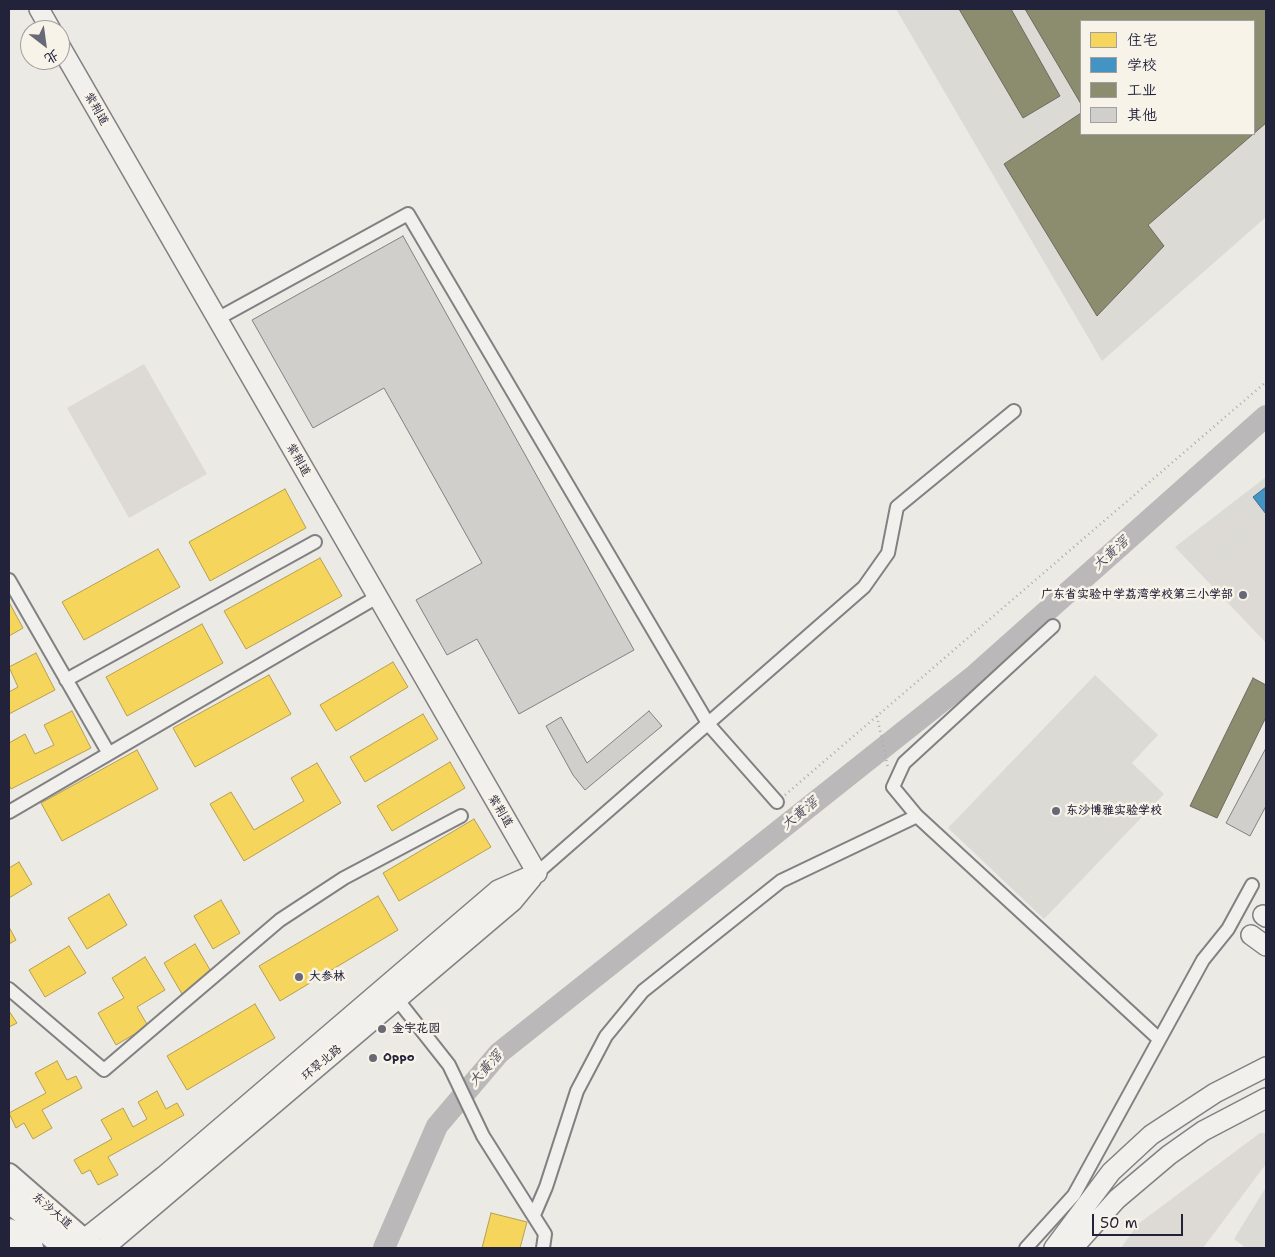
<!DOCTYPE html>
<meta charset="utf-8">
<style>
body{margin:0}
#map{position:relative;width:1275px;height:1257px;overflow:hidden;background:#ebeae4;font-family:"Shantell Sans","LXGW WenKai TC",sans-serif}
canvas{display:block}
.frame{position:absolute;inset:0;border:10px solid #22223b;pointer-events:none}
.legend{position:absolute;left:1080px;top:20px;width:175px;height:115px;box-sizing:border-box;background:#f7f3e8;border:1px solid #a29fa3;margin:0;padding:6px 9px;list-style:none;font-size:15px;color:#22223b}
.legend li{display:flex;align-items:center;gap:10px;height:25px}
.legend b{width:25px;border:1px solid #a29fa3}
.north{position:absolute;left:20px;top:20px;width:50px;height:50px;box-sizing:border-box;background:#f7f3e8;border:1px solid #a29fa3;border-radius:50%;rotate:150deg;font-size:14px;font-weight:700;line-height:20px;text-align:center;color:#22223b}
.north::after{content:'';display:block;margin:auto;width:18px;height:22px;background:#686876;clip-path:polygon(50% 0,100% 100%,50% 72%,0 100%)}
.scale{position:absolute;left:1092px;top:1214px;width:91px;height:22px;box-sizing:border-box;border:2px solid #22223b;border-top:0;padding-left:6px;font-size:15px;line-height:18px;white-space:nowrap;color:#22223b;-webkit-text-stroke:4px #f7f3e8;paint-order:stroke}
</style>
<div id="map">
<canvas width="1275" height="1257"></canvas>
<div class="frame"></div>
<ul class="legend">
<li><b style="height:14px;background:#f6d55c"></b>住宅</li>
<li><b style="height:14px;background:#4393c3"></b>学校</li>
<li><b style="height:14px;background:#8c8c6e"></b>工业</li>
<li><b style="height:14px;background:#d0cfcc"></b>其他</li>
</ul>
<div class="north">北</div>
<div class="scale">50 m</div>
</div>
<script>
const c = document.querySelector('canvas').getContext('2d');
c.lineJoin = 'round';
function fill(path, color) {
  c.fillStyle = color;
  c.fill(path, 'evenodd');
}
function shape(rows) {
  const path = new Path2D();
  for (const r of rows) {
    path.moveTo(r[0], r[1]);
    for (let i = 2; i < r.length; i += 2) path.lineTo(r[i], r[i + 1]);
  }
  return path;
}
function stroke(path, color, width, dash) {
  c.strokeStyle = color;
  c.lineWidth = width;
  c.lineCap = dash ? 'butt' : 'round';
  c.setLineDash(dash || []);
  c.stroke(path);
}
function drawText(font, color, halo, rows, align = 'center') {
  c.font = font + ' "Shantell Sans","LXGW WenKai TC",sans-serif';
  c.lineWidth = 5;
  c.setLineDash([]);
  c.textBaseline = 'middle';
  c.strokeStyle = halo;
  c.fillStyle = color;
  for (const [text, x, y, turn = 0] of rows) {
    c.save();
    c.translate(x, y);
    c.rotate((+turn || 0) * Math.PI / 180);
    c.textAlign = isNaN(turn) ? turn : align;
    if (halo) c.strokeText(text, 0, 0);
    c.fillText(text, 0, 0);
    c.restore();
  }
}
fill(shape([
 [896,9,1266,9,1266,217,1102,361],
 [1081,21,1254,21,1254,134,1081,134],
 [1266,477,1266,643,1175,547],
 [1095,675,1158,735,1132,763,1164,794,1044,919,948,828],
 [1266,1187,1266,1248,1246,1248,1234,1239]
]), '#dcdad5');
fill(shape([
 [144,364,207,474,129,518,67,408],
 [1239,514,1249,516,1266,527,1266,641,1207,578,1200,567,1201,539,1209,528,1219,521],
 [1228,527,1248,528,1259,533,1215,573,1210,561,1211,546,1214,539],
 [1260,1133,1266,1133,1266,1164,1203,1248,1121,1248,1138,1224]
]), '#dddad5');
const homes = shape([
 [285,489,306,528,210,581,189,542,285,489],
 [158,549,180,587,84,640,62,602,158,549],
 [320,558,342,596,246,649,224,611,320,558],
 [10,604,23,628,9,636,9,605,10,604],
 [202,624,223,663,127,716,106,677,202,624],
 [36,653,55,690,9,714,9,692,18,687,9,667,36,653],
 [393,662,408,687,336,731,320,705,393,662],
 [269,675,291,714,195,767,173,728,269,675],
 [72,711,91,748,11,789,9,785,9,743,25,734,35,754,54,745,44,725,72,711],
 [423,714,438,739,365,782,350,757,423,714],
 [137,750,158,789,62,841,41,803,137,750],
 [450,762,465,788,392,831,377,806,450,762],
 [317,763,341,803,244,861,210,804,231,792,254,830,304,801,291,778,317,763],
 [474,819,491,847,399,901,383,873,474,819],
 [19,862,32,884,9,898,9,868,19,862],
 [109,894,127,925,87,949,68,918,109,894],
 [378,896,398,930,280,1001,259,966,378,896],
 [221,900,240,933,213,949,194,916,221,900],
 [9,927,16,940,9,944,9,927],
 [195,944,213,975,182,994,164,963,195,944],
 [69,946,86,973,45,997,29,970,69,946],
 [145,957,165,990,137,1007,148,1026,116,1045,98,1013,124,998,112,978,145,957],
 [255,1004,275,1038,187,1090,167,1056,255,1004],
 [9,1011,17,1023,9,1027,9,1011],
 [57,1061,67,1080,76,1076,82,1088,42,1110,52,1128,33,1139,24,1123,16,1128,9,1113,46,1093,35,1073,57,1061],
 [157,1091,166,1109,177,1103,184,1115,108,1157,118,1175,98,1185,90,1170,82,1174,74,1160,112,1139,101,1120,123,1108,133,1127,147,1119,138,1102,157,1091],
 [491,1213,527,1222,520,1248,482,1248,491,1213]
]);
fill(homes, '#f6d55c');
stroke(homes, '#b69f52', 1);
const schools = shape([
 [1266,487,1266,514,1253,497,1266,487]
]);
fill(schools, '#4393c3');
stroke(schools, '#39719a', 1);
const industry = shape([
 [959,9,1011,9,1060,96,1023,118,959,9],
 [1025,9,1266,9,1266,123,1148,225,1164,246,1097,316,1004,164,1081,113,1081,134,1254,134,1254,21,1081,21,1081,104,1025,9],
 [1253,678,1266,685,1266,717,1217,818,1190,806,1253,678]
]);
fill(industry, '#8c8c6e');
stroke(industry, '#6c6c5f', 1);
stroke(shape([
 [384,1248,437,1126,499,1053,975,675,1266,416]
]), '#bbb8b9', 22);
const building = shape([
 [403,236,634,650,519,714,477,639,447,655,416,600,482,563,384,388,313,428,252,320,403,236],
 [649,711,662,726,585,790,573,775,546,726,561,717,587,763,649,711],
 [1266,748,1266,806,1250,836,1226,823,1266,748]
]);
fill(building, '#d0cfcc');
stroke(building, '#818083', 1);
const street = shape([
 [217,319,408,214,709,725,777,802],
 [9,580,108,752],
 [1053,626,904,763,893,787,917,816,1159,1039],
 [66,680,315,542],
 [9,812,377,597],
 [537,873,864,587,888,553,897,507,1014,411],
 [9,989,104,1070,280,920,344,878,461,816],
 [393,994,449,1065,483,1136,545,1234,543,1248],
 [534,1215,546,1187,577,1091,606,1036,643,991,781,881,917,816],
 [1026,1248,1074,1195,1203,960,1228,929,1252,885]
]);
const secondary = shape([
 [39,9,51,30],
 [60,46,537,873],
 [1263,915,1266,917],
 [1251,935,1266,946],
 [73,1248,164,1176,498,890,537,873],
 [104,1248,513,901,532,878],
 [1054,1248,1111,1172,1151,1135,1215,1093,1266,1067],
 [1073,1248,1117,1199,1169,1155,1203,1131,1266,1098]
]);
const primary = shape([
 [9,1174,94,1248]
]);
const highway = shape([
 [9,1200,67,1248],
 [9,1231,31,1248]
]);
stroke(street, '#818083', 16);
stroke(secondary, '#818083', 22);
stroke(primary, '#818083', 24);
stroke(highway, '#818083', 28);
stroke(shape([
 [877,716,888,768],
 [785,795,1266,382]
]), '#acabac', 2.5, [1, 4]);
stroke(street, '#f1f0ec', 12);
stroke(secondary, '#f1f0ec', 19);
stroke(primary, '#f1f0ec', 20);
stroke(highway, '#f1f0ec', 24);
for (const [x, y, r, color] of [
 [1243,595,5,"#686876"],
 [1056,811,5,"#686876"],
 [299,977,5,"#686876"],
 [382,1029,5,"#686876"],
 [373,1058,5,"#686876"]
]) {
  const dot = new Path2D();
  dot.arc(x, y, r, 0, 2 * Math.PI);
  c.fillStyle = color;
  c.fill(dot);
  stroke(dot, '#f7f3e8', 2);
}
drawText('12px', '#22223b', '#f7f3e8', [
 ["紫荆道",96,109,60],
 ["紫荆道",298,460,60],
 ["紫荆道",500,811,59],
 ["环翠北路",322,1063,-40],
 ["东沙大道",52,1211,41]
]);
drawText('bold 12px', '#22223b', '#f7f3e8', [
 ["广东省实验中学荔湾学校第三小学部",1233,595,"right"],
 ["东沙博雅实验学校",1066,811],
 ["大参林",309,977],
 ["金宇花园",392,1029],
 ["Oppo",383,1058]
], 'left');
drawText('italic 14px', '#504f60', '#f7f3e8', [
 ["大黄滘",1111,554,-42],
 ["大黄滘",800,814,-39],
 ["大黄滘",486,1069,-48]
]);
</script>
